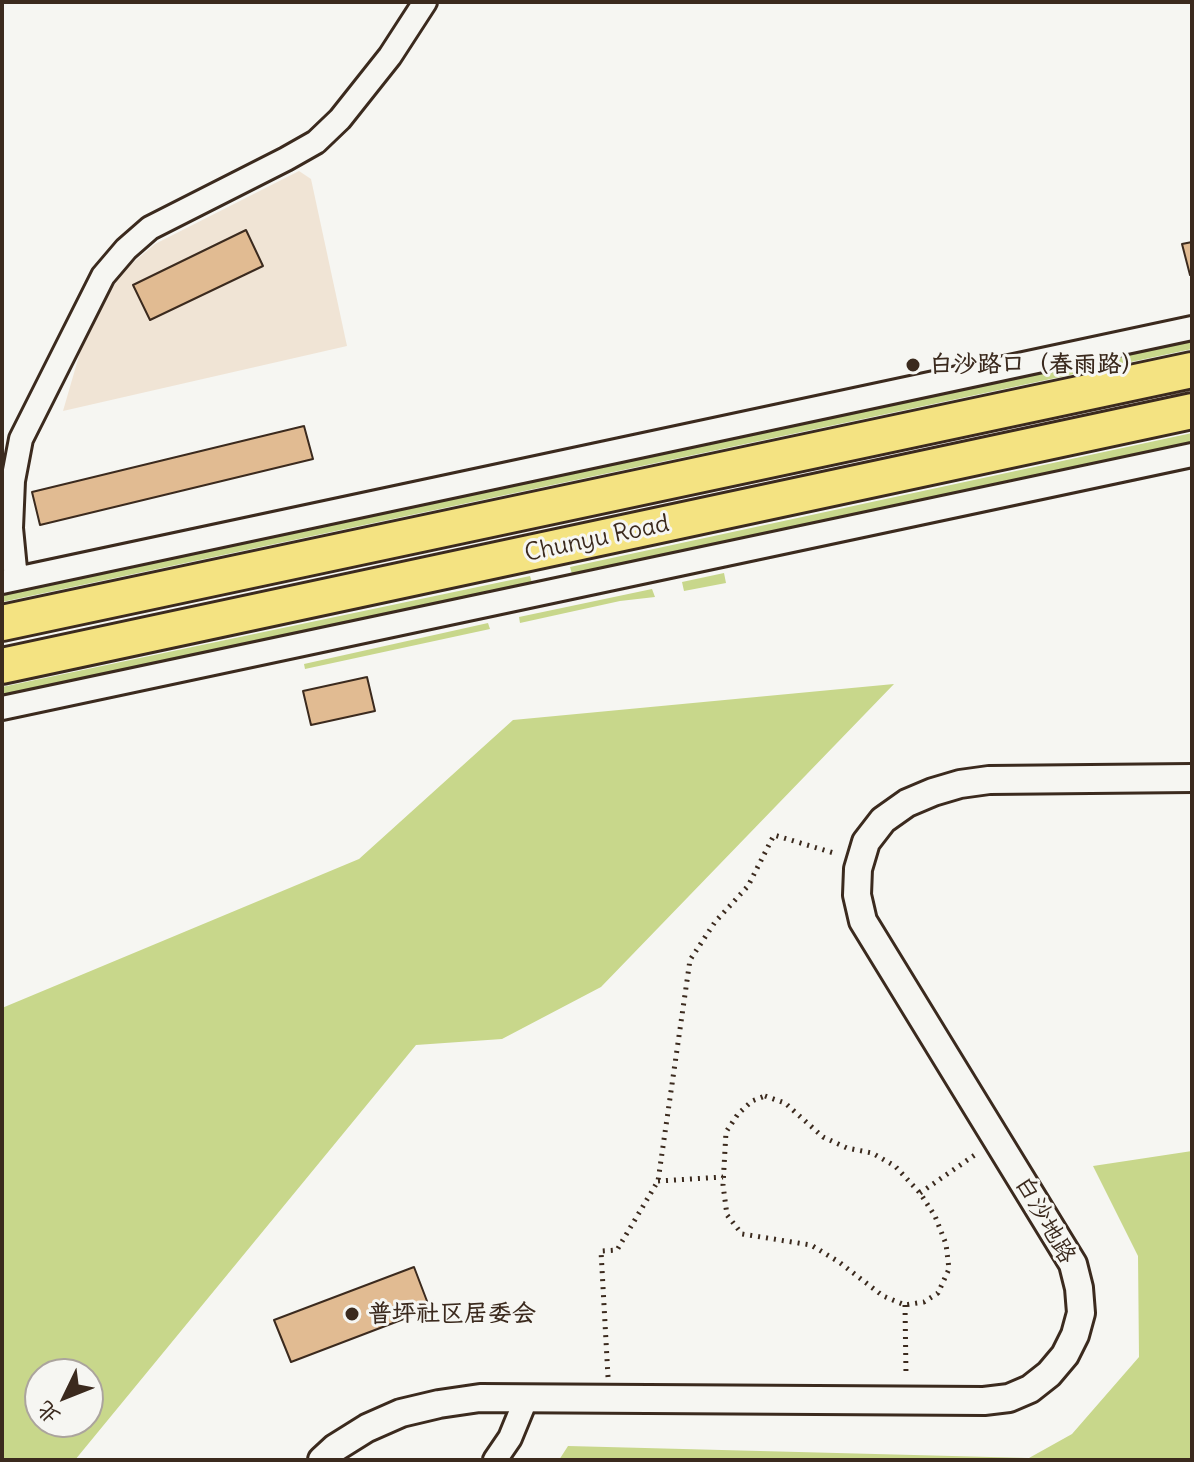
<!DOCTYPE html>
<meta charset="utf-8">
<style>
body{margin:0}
#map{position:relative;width:1194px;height:1462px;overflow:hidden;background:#f6f6f2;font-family:Delius,"LXGW WenKai TC",sans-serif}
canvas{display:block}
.frame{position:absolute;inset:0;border:4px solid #3b2a1e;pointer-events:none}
.north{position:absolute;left:24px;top:1358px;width:80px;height:80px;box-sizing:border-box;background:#f6f6f2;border:2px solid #aba49d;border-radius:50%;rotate:227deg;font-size:22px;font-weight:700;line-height:32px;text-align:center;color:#3b2a1e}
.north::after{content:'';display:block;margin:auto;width:28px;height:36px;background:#3b2a1e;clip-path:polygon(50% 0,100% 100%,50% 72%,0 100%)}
</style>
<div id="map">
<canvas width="1194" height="1462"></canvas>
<div class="frame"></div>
<div class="north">北</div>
</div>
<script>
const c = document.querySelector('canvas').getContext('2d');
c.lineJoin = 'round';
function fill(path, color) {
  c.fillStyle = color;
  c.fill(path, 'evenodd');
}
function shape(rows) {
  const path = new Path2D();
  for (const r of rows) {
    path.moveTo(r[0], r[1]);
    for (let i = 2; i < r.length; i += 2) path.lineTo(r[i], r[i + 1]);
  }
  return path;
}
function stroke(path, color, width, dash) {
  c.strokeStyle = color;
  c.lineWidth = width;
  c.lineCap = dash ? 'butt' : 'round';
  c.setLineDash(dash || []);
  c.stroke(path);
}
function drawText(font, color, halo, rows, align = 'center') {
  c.font = font + ' Delius,"LXGW WenKai TC",sans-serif';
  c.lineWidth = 6;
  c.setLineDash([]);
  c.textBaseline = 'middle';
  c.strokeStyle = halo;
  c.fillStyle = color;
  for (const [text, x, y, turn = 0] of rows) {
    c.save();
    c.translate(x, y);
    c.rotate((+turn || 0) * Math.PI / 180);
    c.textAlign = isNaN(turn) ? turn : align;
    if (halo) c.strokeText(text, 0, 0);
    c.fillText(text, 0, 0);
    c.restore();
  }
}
fill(shape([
 [299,171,311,179,347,346,63,411,85,335,122,272,155,244]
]), '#f0e4d5');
fill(shape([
 [1192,338,1192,349,2,602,2,590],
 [1192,433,1192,447,574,581,570,567],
 [724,573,726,583,684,591,682,582],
 [530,576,534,589,2,701,2,687],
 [652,589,655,597,620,601,520,623,519,617],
 [488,623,490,629,305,669,304,664],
 [894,684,601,987,502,1039,416,1045,75,1460,2,1460,2,1008,359,859,513,720],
 [88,1374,88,1422,40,1422,40,1374],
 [1192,1151,1192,1460,559,1460,568,1446,1029,1458,1072,1434,1139,1357,1138,1256,1093,1166]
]), '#c8d78b');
const building = shape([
 [246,230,263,266,150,320,133,285,246,230],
 [1192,242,1192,274,1190,275,1182,244,1192,242],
 [304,426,313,459,40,525,32,492,304,426],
 [367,677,375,711,311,725,303,691,367,677],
 [414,1267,430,1309,291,1362,274,1320,414,1267]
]);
fill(building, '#e1bb92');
stroke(building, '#3b2a1e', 2);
const minor = shape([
 [16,579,11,528,13,481,21,439,103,276,126,249,150,228,286,159,316,142,340,119,390,56,425,2],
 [2,582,1192,328],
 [2,708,1192,455],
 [495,1460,510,1438,526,1399]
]);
const tertiary = shape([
 [322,1460,335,1448,367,1428,401,1413,439,1404,480,1398,984,1401,1009,1398,1030,1389,1049,1374,1065,1355,1075,1335,1081,1313,1079,1288,1073,1264,863,921,857,895,858,869,866,842,883,820,907,803,933,792,960,784,989,780,1192,778]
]);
const primary = shape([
 [2,623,1192,370],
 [2,666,1192,411]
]);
stroke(minor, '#3b2a1e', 28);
stroke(tertiary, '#3b2a1e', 32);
stroke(primary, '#3b2a1e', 40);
stroke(shape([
 [765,1096,785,1103,823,1137,847,1148,872,1153,895,1166,920,1193,935,1216,946,1244,949,1269,938,1293,924,1302,905,1305,883,1296,839,1262,811,1245,742,1234,727,1215,723,1185,726,1132,738,1114,752,1101,765,1096],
 [658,1181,723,1177],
 [920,1193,979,1152],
 [905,1305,906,1375],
 [608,1377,601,1251,617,1250,658,1181,690,960,715,922,748,886,774,835,837,854]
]), '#3b2a1e', 5, [2, 6]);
stroke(minor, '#f6f6f2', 22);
stroke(tertiary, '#f6f6f2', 26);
stroke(primary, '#f4e382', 34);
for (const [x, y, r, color] of [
 [913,365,8,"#3b2a1e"],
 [352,1314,8,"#3b2a1e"]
]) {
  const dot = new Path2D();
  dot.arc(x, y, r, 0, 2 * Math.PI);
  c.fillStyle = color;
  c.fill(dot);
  stroke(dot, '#f6f6f2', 3);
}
drawText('bold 24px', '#3b2a1e', '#f6f6f2', [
 ["白沙路口（春雨路）",929,365],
 ["普坪社区居委会",368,1314]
], 'left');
drawText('24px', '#3b2a1e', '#f6f6f2', [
 ["Chunyu Road",597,539,-12],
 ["白沙地路",1045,1220,60]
]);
</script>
